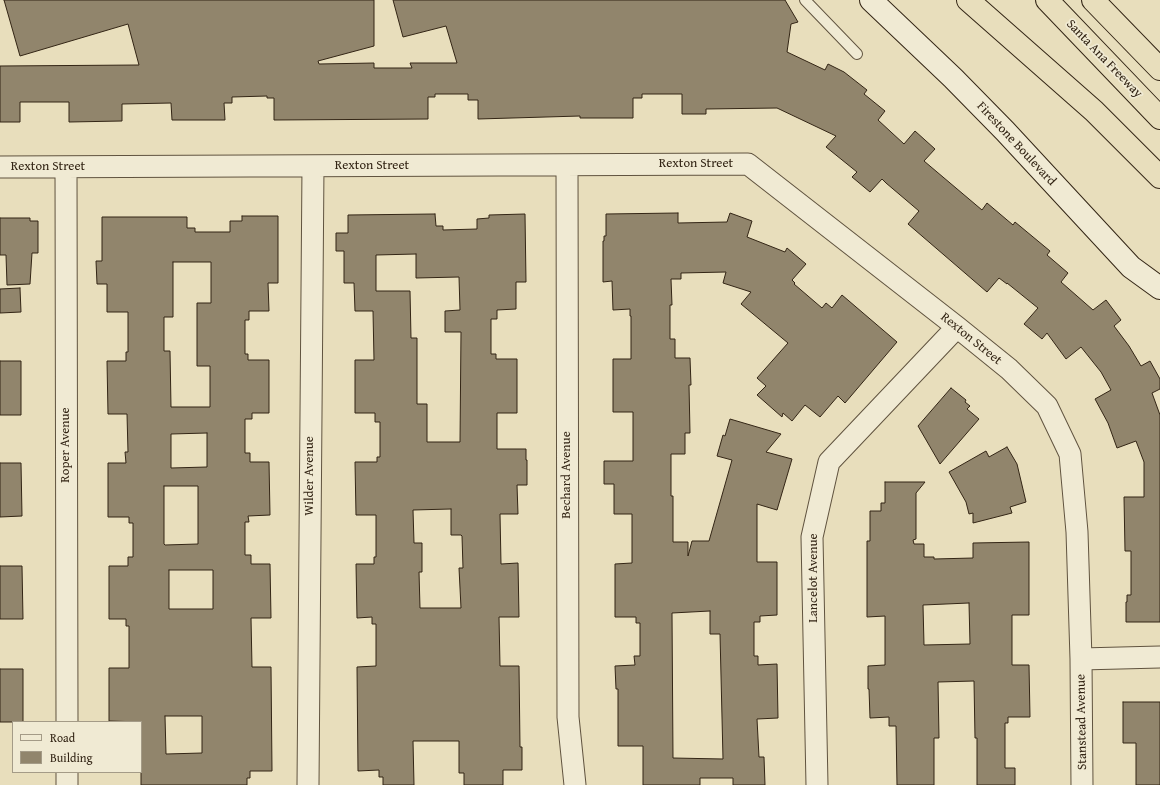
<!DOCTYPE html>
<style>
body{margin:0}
#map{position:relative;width:1160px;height:785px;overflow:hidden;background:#e8debc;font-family:"Gentium Book Plus",serif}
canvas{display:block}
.legend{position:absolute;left:12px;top:721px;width:130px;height:52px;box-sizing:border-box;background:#f0ead3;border:1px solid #a49b87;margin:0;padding:5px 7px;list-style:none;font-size:12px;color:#332515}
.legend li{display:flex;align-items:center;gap:8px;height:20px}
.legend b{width:20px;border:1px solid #a49b87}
</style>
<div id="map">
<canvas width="1160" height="785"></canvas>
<ul class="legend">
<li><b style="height:5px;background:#f0ead3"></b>Road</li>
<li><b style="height:11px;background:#91856c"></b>Building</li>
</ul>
</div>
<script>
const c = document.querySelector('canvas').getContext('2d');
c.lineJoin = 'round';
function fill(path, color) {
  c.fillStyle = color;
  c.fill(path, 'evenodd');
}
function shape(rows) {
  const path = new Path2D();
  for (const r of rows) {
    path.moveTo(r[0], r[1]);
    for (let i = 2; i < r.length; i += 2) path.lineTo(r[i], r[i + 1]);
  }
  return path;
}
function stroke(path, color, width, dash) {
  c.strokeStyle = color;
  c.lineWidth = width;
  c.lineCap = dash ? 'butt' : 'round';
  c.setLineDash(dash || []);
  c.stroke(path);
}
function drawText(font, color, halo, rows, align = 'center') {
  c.font = font + ' "Gentium Book Plus",serif';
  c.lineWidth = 3.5;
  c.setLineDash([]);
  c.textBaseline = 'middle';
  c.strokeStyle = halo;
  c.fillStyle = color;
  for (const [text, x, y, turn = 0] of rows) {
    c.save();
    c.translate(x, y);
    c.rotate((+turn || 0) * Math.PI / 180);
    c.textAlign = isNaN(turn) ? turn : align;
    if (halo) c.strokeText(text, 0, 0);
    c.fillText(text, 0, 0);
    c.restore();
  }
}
const building = shape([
 [4,0,374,0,374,46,318,61,319,64,374,63,374,68,412,68,410,63,457,63,446,26,403,37,393,0,785,0,798,22,791,24,787,52,825,70,828,64,844,72,867,90,864,94,885,111,878,120,904,144,915,131,935,149,924,161,982,210,987,203,1013,225,1015,222,1050,251,1047,255,1068,273,1061,282,1093,310,1106,300,1121,320,1114,326,1129,346,1141,366,1150,361,1160,379,1160,389,1152,393,1160,415,1160,622,1126,622,1126,602,1127,602,1127,595,1131,595,1131,551,1125,551,1124,497,1144,497,1144,462,1136,441,1117,448,1108,423,1095,399,1111,390,1101,372,1081,347,1066,359,1047,333,1042,339,1024,324,1038,308,1007,283,1007,284,999,278,987,292,908,224,919,211,886,183,882,179,870,192,852,177,857,172,826,147,836,136,777,108,706,109,706,114,682,114,682,94,642,94,642,98,633,98,633,118,580,118,580,116,478,119,478,100,468,100,468,94,435,94,435,97,428,97,428,119,274,120,274,98,267,98,267,96,232,97,232,103,224,103,225,120,172,120,171,103,122,104,122,121,69,122,69,102,20,102,20,122,0,122,0,66,139,65,128,24,20,56,4,0],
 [678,213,678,223,727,222,730,213,752,221,747,237,785,252,787,248,806,264,792,280,795,283,794,284,822,308,826,303,832,308,842,295,897,342,845,403,838,396,820,417,805,405,792,421,783,413,782,417,757,395,766,386,757,378,788,343,741,304,751,292,723,283,726,272,681,273,681,279,671,279,672,305,670,305,670,339,675,339,675,358,690,358,691,385,689,385,690,433,685,433,685,454,671,454,671,496,673,496,673,542,688,542,688,556,692,541,709,541,732,460,717,456,723,435,725,436,730,419,781,434,766,452,792,459,777,510,757,504,757,562,777,562,777,615,760,616,760,622,754,622,754,656,758,656,758,665,777,664,778,718,757,719,759,757,764,757,765,785,733,785,733,778,700,778,700,785,643,785,643,746,618,746,618,689,616,689,615,666,635,665,634,656,640,656,640,623,636,623,636,617,615,617,615,564,632,563,632,514,614,514,614,484,604,484,604,461,633,461,633,412,613,412,613,359,631,359,631,316,630,316,630,309,613,310,612,281,603,282,603,241,604,241,604,236,606,236,606,214,678,213],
 [710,611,710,634,720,634,723,759,673,758,672,613,710,611],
 [435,214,436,226,443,226,443,230,477,229,477,219,489,218,489,215,525,214,526,282,516,282,516,309,497,310,497,319,491,319,491,354,496,354,496,359,517,359,517,413,497,413,497,449,526,449,526,460,527,460,527,485,517,485,518,514,500,514,501,564,518,563,519,617,499,617,500,666,519,666,520,747,522,747,522,770,503,770,503,785,464,785,464,773,459,773,459,741,413,741,414,785,383,785,383,777,379,777,379,770,358,771,357,667,376,666,376,624,372,624,372,617,357,618,356,564,374,564,374,557,376,557,376,515,356,515,355,462,377,462,377,457,380,457,380,422,375,422,375,413,355,413,355,360,374,360,373,311,355,311,354,283,344,283,344,251,336,251,336,233,348,233,348,215,435,214],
 [416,254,416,278,459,277,460,310,445,311,445,332,461,332,460,442,427,442,427,404,417,404,417,338,411,338,410,291,376,291,376,255,416,254],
 [451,509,451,535,461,535,462,536,463,568,459,568,461,608,420,608,419,572,422,572,422,543,414,543,413,510,451,509],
 [242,216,278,216,278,283,268,283,269,311,249,311,249,320,245,320,245,354,248,354,248,360,269,360,269,413,252,413,252,419,245,419,245,453,250,453,250,462,269,462,270,515,248,516,249,522,245,522,245,555,251,555,251,564,270,564,271,618,251,618,252,667,271,667,272,771,250,771,250,778,247,778,247,785,141,785,141,722,109,721,109,668,129,668,129,626,126,626,126,619,109,619,109,566,128,566,128,557,133,557,133,523,129,523,129,517,108,517,108,463,126,463,125,452,128,452,127,414,108,414,107,361,126,361,126,352,128,352,128,312,107,312,107,284,97,284,96,261,102,261,102,217,187,217,187,228,195,228,195,232,230,232,230,221,242,221,242,216],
 [173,262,211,262,211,303,197,303,197,366,210,366,210,407,171,407,170,351,164,351,164,317,173,317,173,262],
 [207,433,207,467,171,468,171,434,207,433],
 [164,486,198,486,198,544,165,545,164,544,164,486],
 [169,570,213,570,213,609,169,609,169,570],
 [165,716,202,716,202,753,166,754,165,716],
 [0,218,30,218,30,221,38,221,38,253,32,253,30,284,7,285,6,255,0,255,0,218],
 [20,288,21,312,0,313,0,289,20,288],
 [0,361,21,361,21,415,0,415,0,361],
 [951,388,966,400,965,402,970,406,967,409,979,419,940,464,918,426,951,388],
 [1007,447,1017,464,1026,502,1010,507,1012,513,973,523,973,513,969,514,966,502,949,472,986,451,989,457,1007,447],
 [0,463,21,463,22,516,0,517,0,463],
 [885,482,925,482,916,493,916,539,913,540,914,544,924,544,924,557,934,557,934,559,973,558,973,543,1029,542,1029,615,1012,615,1012,665,1029,665,1030,717,1008,717,1008,723,1005,723,1005,768,1015,768,1015,785,977,785,977,738,975,738,974,681,938,682,939,738,934,738,934,785,897,785,896,726,889,726,889,717,870,718,869,689,868,689,868,666,885,665,885,616,867,617,867,541,870,541,870,511,881,511,881,503,885,503,885,482],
 [969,603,970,644,924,645,923,605,969,603],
 [0,566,22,566,23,619,0,619,0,566],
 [0,669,23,669,23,722,0,722,0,669],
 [1123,702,1160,702,1160,785,1136,785,1136,743,1123,743,1123,702]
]);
fill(building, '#91856c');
stroke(building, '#332515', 1);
const lane = shape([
 [805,0,857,54]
]);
const street = shape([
 [567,165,568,717,575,785],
 [0,167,748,164,957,327,1009,369,1047,406,1070,454,1077,532,1081,659,1082,785],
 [66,167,67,722],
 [1081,659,1160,657],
 [67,772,67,785],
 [308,785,313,166],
 [817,785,812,537,829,462,957,327]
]);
const secondary = shape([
 [871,0,953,78,1005,131,1131,267,1160,288]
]);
const highway = shape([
 [968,0,1094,111,1160,177],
 [1047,0,1160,118],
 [1093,0,1160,69]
]);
stroke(lane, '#60533f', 12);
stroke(street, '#60533f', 23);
stroke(secondary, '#332515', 24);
stroke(highway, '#332515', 24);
stroke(lane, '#f0ead3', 10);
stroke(street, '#f0ead3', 21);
stroke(secondary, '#f0ead3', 22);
stroke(highway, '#e8debc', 22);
drawText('13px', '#332515', '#f0ead3', [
 ["Santa Ana Freeway",1104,59,46],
 ["Firestone Boulevard",1016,144,47],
 ["Rexton Street",696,164],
 ["Rexton Street",372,166],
 ["Rexton Street",48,167],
 ["Rexton Street",971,339,39],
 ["Roper Avenue",66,445,-90],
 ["Bechard Avenue",567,475,-90],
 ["Wilder Avenue",310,476,-90],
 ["Lancelot Avenue",814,578,-90],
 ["Stanstead Avenue",1082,722,-91]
]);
</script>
